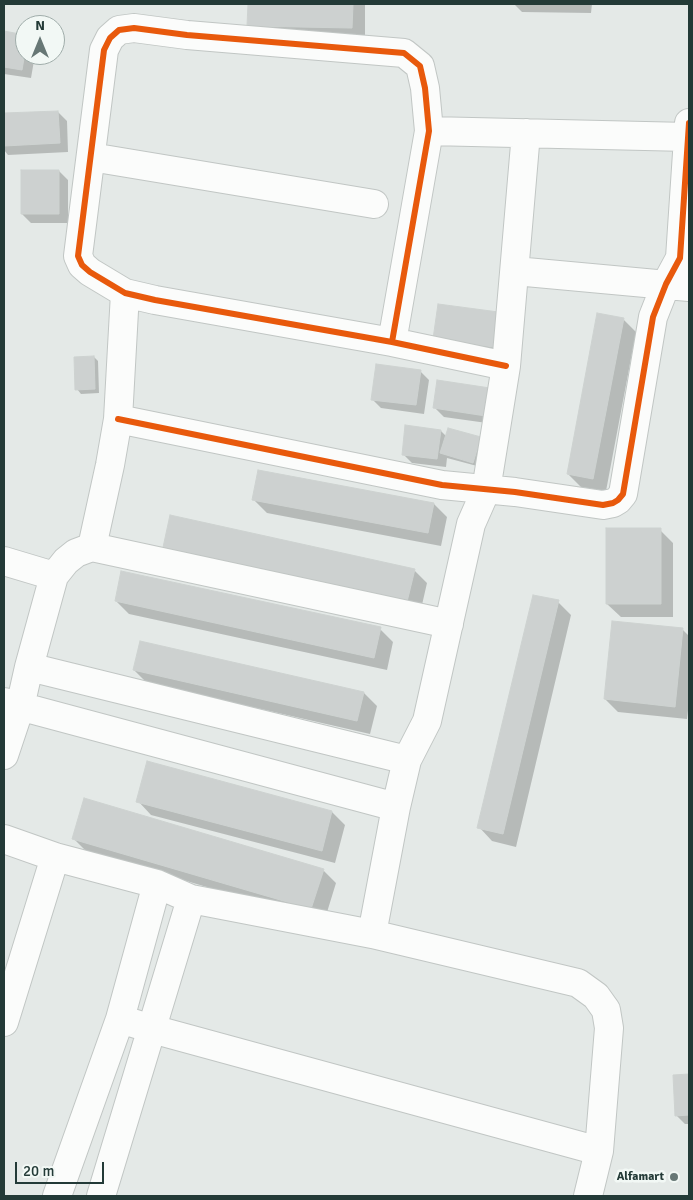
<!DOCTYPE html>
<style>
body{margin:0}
#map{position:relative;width:693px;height:1200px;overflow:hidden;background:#e4e9e7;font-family:Signika,sans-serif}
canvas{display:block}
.frame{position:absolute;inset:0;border:5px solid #233a37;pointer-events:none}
.north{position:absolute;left:15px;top:15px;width:50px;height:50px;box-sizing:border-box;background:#f2f8f5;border:1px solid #9faca9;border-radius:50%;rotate:0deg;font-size:14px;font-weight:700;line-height:20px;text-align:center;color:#233a37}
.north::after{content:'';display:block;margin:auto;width:18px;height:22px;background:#677775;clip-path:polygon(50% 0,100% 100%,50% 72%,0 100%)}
.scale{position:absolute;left:15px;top:1162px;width:89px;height:22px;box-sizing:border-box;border:2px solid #233a37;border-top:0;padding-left:6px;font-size:15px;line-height:18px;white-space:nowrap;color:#233a37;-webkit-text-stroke:4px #f2f8f5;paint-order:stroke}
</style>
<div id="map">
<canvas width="693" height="1200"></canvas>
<div class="frame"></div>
<div class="north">N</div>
<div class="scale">20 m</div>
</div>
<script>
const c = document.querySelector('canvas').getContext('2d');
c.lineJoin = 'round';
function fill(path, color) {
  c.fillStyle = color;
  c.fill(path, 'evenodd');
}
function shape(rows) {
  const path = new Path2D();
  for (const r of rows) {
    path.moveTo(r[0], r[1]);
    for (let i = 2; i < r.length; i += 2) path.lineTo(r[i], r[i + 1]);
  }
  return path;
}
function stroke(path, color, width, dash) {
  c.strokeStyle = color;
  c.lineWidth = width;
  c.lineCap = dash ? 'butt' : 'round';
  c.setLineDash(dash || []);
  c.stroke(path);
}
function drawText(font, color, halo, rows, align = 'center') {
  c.font = font + ' Signika,sans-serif';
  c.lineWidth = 5;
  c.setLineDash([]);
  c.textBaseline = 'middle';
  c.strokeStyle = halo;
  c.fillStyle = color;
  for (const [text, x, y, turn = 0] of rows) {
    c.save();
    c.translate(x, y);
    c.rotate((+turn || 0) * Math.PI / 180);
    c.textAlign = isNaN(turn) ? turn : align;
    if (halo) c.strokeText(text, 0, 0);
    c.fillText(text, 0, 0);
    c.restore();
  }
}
fill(shape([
 [249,4,365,4,365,40,262,38,249,25],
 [514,4,592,4,591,13,522,12],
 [4,32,25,36,25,55,35,55,31,78,4,74],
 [58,112,67,121,68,152,8,155,4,150,4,115],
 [59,171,68,180,68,223,31,223,22,214],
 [505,314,510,356,443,347],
 [623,319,636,332,606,491,581,487,568,474],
 [94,357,98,361,99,393,81,394,77,389],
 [420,371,429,380,424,414,381,408,372,399],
 [490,389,494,424,444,417,435,408],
 [441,431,446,436,480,439,485,443,477,466,447,458,446,467,412,463,403,454],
 [254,500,434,504,447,517,441,546,267,513],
 [660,530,673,543,673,617,621,617,607,604],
 [176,564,414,570,427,583,419,618],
 [116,601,380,629,393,642,387,670,129,614],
 [558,602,571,615,516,847,492,841,479,827],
 [683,630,689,636,689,702,687,719,618,712,605,699],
 [140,643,364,693,377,706,370,734,147,683,134,670],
 [148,763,332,812,345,825,335,863,151,815,138,801],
 [73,838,323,870,336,883,324,922,86,851],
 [689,1075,689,1124,685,1124,676,1115,674,1076]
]), '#0003');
const building = shape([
 [248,4,353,4,352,28,247,26,248,4],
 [4,31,25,35,25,52,22,70,4,67,4,31],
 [58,111,60,143,4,146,4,113,58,111],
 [21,170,59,170,59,214,21,214,21,170],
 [438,304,506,313,501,348,433,339,438,304],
 [597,313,624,318,593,479,567,474,597,313],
 [94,356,95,389,75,390,74,357,94,356],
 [376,364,421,370,416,405,371,400,376,364],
 [437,380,490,388,486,416,433,408,437,380],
 [405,425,441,430,437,459,402,455,405,425],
 [448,428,481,437,473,463,440,453,448,428],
 [258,470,434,503,428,533,252,500,258,470],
 [170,515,415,569,406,606,162,552,170,515],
 [606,528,661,528,661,604,606,604,606,528],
 [121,571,381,627,374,658,115,601,121,571],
 [533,595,559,600,503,834,477,828,533,595],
 [612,621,683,628,675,707,604,699,612,621],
 [140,641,364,692,357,721,133,670,140,641],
 [147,761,332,811,322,851,136,802,147,761],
 [84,798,324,869,311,909,72,839,84,798],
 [689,1074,689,1115,675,1116,673,1075,689,1074]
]);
fill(building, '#cdd1d0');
stroke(building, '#cdd2d0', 1);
const street = shape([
 [429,131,688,137],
 [91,157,374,204],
 [515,271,689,287],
 [392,342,429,131,425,88,420,66,404,53,187,35,134,28,119,30,110,38,104,50,78,256,82,265,90,272,125,293,155,300,392,342,506,366],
 [118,419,442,485,515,492,603,505,613,503,618,500,623,494,653,317,666,284,680,258,689,123],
 [92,547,110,465,118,419,125,293],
 [4,561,54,576],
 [29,667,407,760],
 [4,702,396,807],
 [4,755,20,707,29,667,54,576,66,561,76,553,92,547,449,624],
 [4,839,55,857,157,884,191,899,372,934,578,983,596,996,606,1010,609,1028,599,1151,588,1196],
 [372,934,396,807,407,760,427,721,471,524,486,490,506,366,526,133],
 [120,1019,152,1029,599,1151],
 [4,1022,55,857],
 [57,1196,120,1019,157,884],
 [101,1196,191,899]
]);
stroke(street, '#c1c6c4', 30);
stroke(street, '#fbfcfb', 28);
stroke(shape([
 [392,342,429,131,425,88,420,66,404,53,187,35,134,28,119,30,110,38,104,50,78,256,82,265,90,272,125,293,155,300,392,342,506,366],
 [118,419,442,485,515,492,603,505,613,503,618,500,623,494,653,317,666,284,680,258,689,123]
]), '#e8590c', 6);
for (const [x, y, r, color] of [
 [674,1177,5,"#677775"]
]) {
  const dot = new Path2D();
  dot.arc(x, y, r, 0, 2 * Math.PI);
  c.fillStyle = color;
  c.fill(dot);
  stroke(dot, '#f2f8f5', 2);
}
drawText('bold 12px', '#233a37', '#f2f8f5', [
 ["Alfamart",664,1177]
], 'right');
</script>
